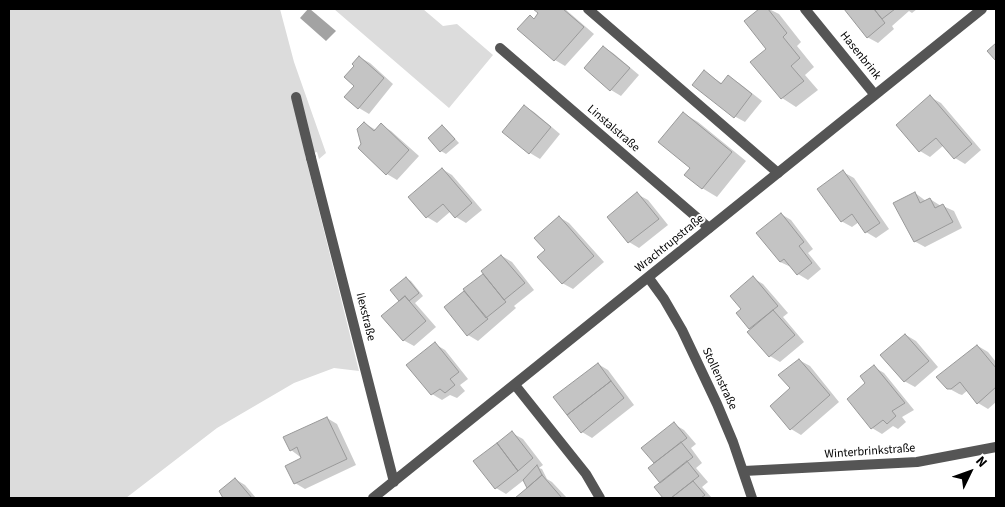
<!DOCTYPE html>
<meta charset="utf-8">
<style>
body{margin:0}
#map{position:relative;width:1005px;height:507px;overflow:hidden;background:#fff;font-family:"Source Sans 3",sans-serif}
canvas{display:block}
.frame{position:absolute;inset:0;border:10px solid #000;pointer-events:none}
.north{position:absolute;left:945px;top:447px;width:50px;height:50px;-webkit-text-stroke:4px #fff;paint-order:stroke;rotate:48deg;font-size:14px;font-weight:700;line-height:20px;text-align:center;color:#000}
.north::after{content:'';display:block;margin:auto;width:18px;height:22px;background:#000;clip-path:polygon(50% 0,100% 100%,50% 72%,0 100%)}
</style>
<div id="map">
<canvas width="1005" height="507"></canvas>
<div class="frame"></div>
<div class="north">N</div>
</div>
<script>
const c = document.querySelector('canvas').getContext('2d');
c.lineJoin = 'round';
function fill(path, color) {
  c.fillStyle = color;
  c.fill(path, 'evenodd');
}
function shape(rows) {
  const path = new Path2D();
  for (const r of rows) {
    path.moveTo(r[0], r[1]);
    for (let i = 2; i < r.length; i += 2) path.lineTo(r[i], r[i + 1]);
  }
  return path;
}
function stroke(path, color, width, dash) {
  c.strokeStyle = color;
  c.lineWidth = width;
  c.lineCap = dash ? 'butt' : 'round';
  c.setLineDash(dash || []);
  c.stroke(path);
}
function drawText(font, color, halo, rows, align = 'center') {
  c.font = font + ' "Source Sans 3",sans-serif';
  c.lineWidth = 4;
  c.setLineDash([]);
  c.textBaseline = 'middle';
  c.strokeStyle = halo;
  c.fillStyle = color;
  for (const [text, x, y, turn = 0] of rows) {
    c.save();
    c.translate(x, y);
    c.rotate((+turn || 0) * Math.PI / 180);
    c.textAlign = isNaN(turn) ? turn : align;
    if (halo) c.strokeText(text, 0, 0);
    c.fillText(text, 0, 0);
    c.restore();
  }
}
fill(shape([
 [9,9,280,9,294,62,326,153,319,159,317,152,305,155,359,371,334,368,294,383,217,428,126,498,9,498],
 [334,9,423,9,443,26,457,24,493,55,449,108]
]), '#dcdcdc');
fill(shape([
 [308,9,310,9,336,31,326,41,300,18]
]), '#a3a3a3');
fill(shape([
 [535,9,565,9,594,34,565,66,555,60,519,29,535,19,540,13],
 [761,9,769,9,779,14,801,42,797,46,814,67,805,75,818,90,796,107,782,98,768,49,745,21],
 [845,9,917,9,912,13,909,11,892,26,894,29,878,43,867,37],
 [603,47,613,53,639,75,621,96,611,90],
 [359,57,370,63,393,84,369,114,359,108,356,85,356,66],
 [704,72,723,84,728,77,739,83,762,101,745,122,734,116],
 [930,97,941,103,981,150,965,164,955,158,944,145,930,157,920,151],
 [524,106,534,112,560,134,540,159,530,153],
 [683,113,698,122,746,161,717,197,702,188,692,168],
 [364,123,376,130,381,125,391,131,419,156,397,180,387,174,363,145],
 [443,127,447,130,459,143,446,154,441,151],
 [442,169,452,175,482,210,466,223,456,217,451,211,437,223,427,217],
 [843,172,854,178,889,229,876,238,866,232,859,222,852,227,841,221],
 [915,193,926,201,930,199,941,206,943,206,954,211,962,228,925,247,914,241],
 [637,194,648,200,668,225,639,248,629,242,608,217],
 [781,214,791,220,813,249,808,253,821,269,808,280,798,274,792,266,791,267,780,262],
 [559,217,569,223,604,262,573,289,562,283,546,250],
 [502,256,512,262,534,290,514,306,516,308,478,341,468,335,445,307,485,274],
 [406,278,411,281,423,296,415,303,436,327,414,346,403,340,400,301,391,290],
 [753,278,763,284,788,313,783,317,804,342,780,362,770,356,738,313,743,309],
 [906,335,916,341,938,367,915,387,904,381],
 [435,344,445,350,468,379,460,385,465,391,457,398,450,395,442,400,432,394],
 [978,346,988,352,996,362,996,402,988,409,978,403,968,390,962,395,959,394,948,388],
 [799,360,810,366,839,402,801,435,791,429,792,388],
 [598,364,608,370,634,405,592,438,582,432],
 [874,367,884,373,914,410,902,417,906,422,898,429,893,426,882,434,872,428,867,384],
 [327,418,337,424,356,465,305,489,295,483,303,459,291,450],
 [674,424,684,430,696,444,691,448,702,463,696,468,708,482,702,487,712,498,664,498,656,487,662,483,656,464,643,449],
 [512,433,523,439,543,465,539,468,542,469,547,479,552,482,567,498,517,498,528,488,524,480,506,494,496,488],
 [235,479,245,485,256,498,225,498,220,492]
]), '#0003');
const building = shape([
 [533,9,563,9,584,27,554,61,517,29,530,15,534,19,538,13,533,9],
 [759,9,768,9,787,33,783,37,800,58,791,66,804,81,781,99,750,62,766,49,744,21,759,9],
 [844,9,874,9,885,23,867,38,844,9],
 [874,9,895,9,882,19,874,9],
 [996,43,996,61,987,51,996,43],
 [603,46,630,68,610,91,584,68,603,46],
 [359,56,384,78,358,109,344,97,354,86,344,77,354,66,352,64,359,56],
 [704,70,721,84,728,75,752,94,734,118,692,85,704,70],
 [930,95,972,144,954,159,936,138,919,152,896,125,930,95],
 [524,105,551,127,529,154,502,132,524,105],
 [683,112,732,152,702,189,684,175,690,168,658,142,683,112],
 [364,122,374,131,381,123,409,150,386,175,358,148,361,144,357,129,364,122],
 [442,125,455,139,440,152,428,138,442,125],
 [442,168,472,203,455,218,443,204,426,218,408,197,442,168],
 [843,170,880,223,865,233,852,214,841,222,817,189,843,170],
 [637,192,659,219,628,243,607,217,637,192],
 [915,192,920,203,930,198,935,208,943,204,953,222,914,242,893,203,915,192],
 [781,213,804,242,799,246,812,263,797,275,784,259,780,262,756,233,781,213],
 [559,216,594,256,562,284,537,257,545,250,534,238,559,216],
 [501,255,525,283,504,300,481,271,501,255],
 [483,274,506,302,486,318,463,289,483,274],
 [753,276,778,306,749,329,736,313,741,309,730,296,753,276],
 [406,277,419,293,409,301,405,296,399,301,390,290,406,277],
 [464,291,488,319,467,336,444,307,464,291],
 [405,296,426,321,403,341,381,316,405,296],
 [773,310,795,335,769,357,747,332,773,310],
 [905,334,929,361,904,382,880,355,905,334],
 [435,342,459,372,450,379,455,385,445,393,440,389,431,395,406,365,435,342],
 [977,345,996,368,996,387,977,404,960,382,951,389,947,389,936,377,977,345],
 [799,359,830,395,790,430,770,406,790,388,778,375,799,359],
 [598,363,611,381,567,415,553,397,598,363],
 [874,365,905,403,892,411,896,416,887,424,883,420,871,429,847,399,865,383,860,376,874,365],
 [611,381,624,398,581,433,567,415,611,381],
 [327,417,347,459,294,484,285,466,301,458,297,447,290,451,283,437,327,417],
 [674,422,687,438,654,463,641,448,674,422],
 [512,431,533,458,518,471,497,443,512,431],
 [681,442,693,457,660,483,648,468,681,442],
 [497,443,518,471,495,489,473,461,497,443],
 [687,461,699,476,671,498,663,498,654,487,687,461],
 [537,465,542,475,527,488,523,480,537,465],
 [542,475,562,498,515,498,527,488,542,475],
 [235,478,252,498,223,498,219,491,235,478],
 [693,481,705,495,701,498,671,498,693,481]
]);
fill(building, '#c4c4c4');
stroke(building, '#999', 1);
stroke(shape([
 [588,9,778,173],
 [500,48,709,228],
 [296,97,311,158],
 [515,385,586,474,600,498]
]), '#555', 10);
stroke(shape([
 [805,9,875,95],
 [311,158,394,482],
 [648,277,664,299,682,330,717,404,733,442,752,498],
 [744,471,917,462,996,447],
 [373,498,982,9]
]), '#555', 10);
drawText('12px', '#000', '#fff', [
 ["Hasenbrink",860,56,51],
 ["Linstalstraße",613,129,41],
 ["Wrachtrupstraße",670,244,-39],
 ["Ilexstraße",365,317,76],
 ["Stollenstraße",719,379,65],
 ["Winterbrinkstraße",870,452,-4]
]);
</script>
